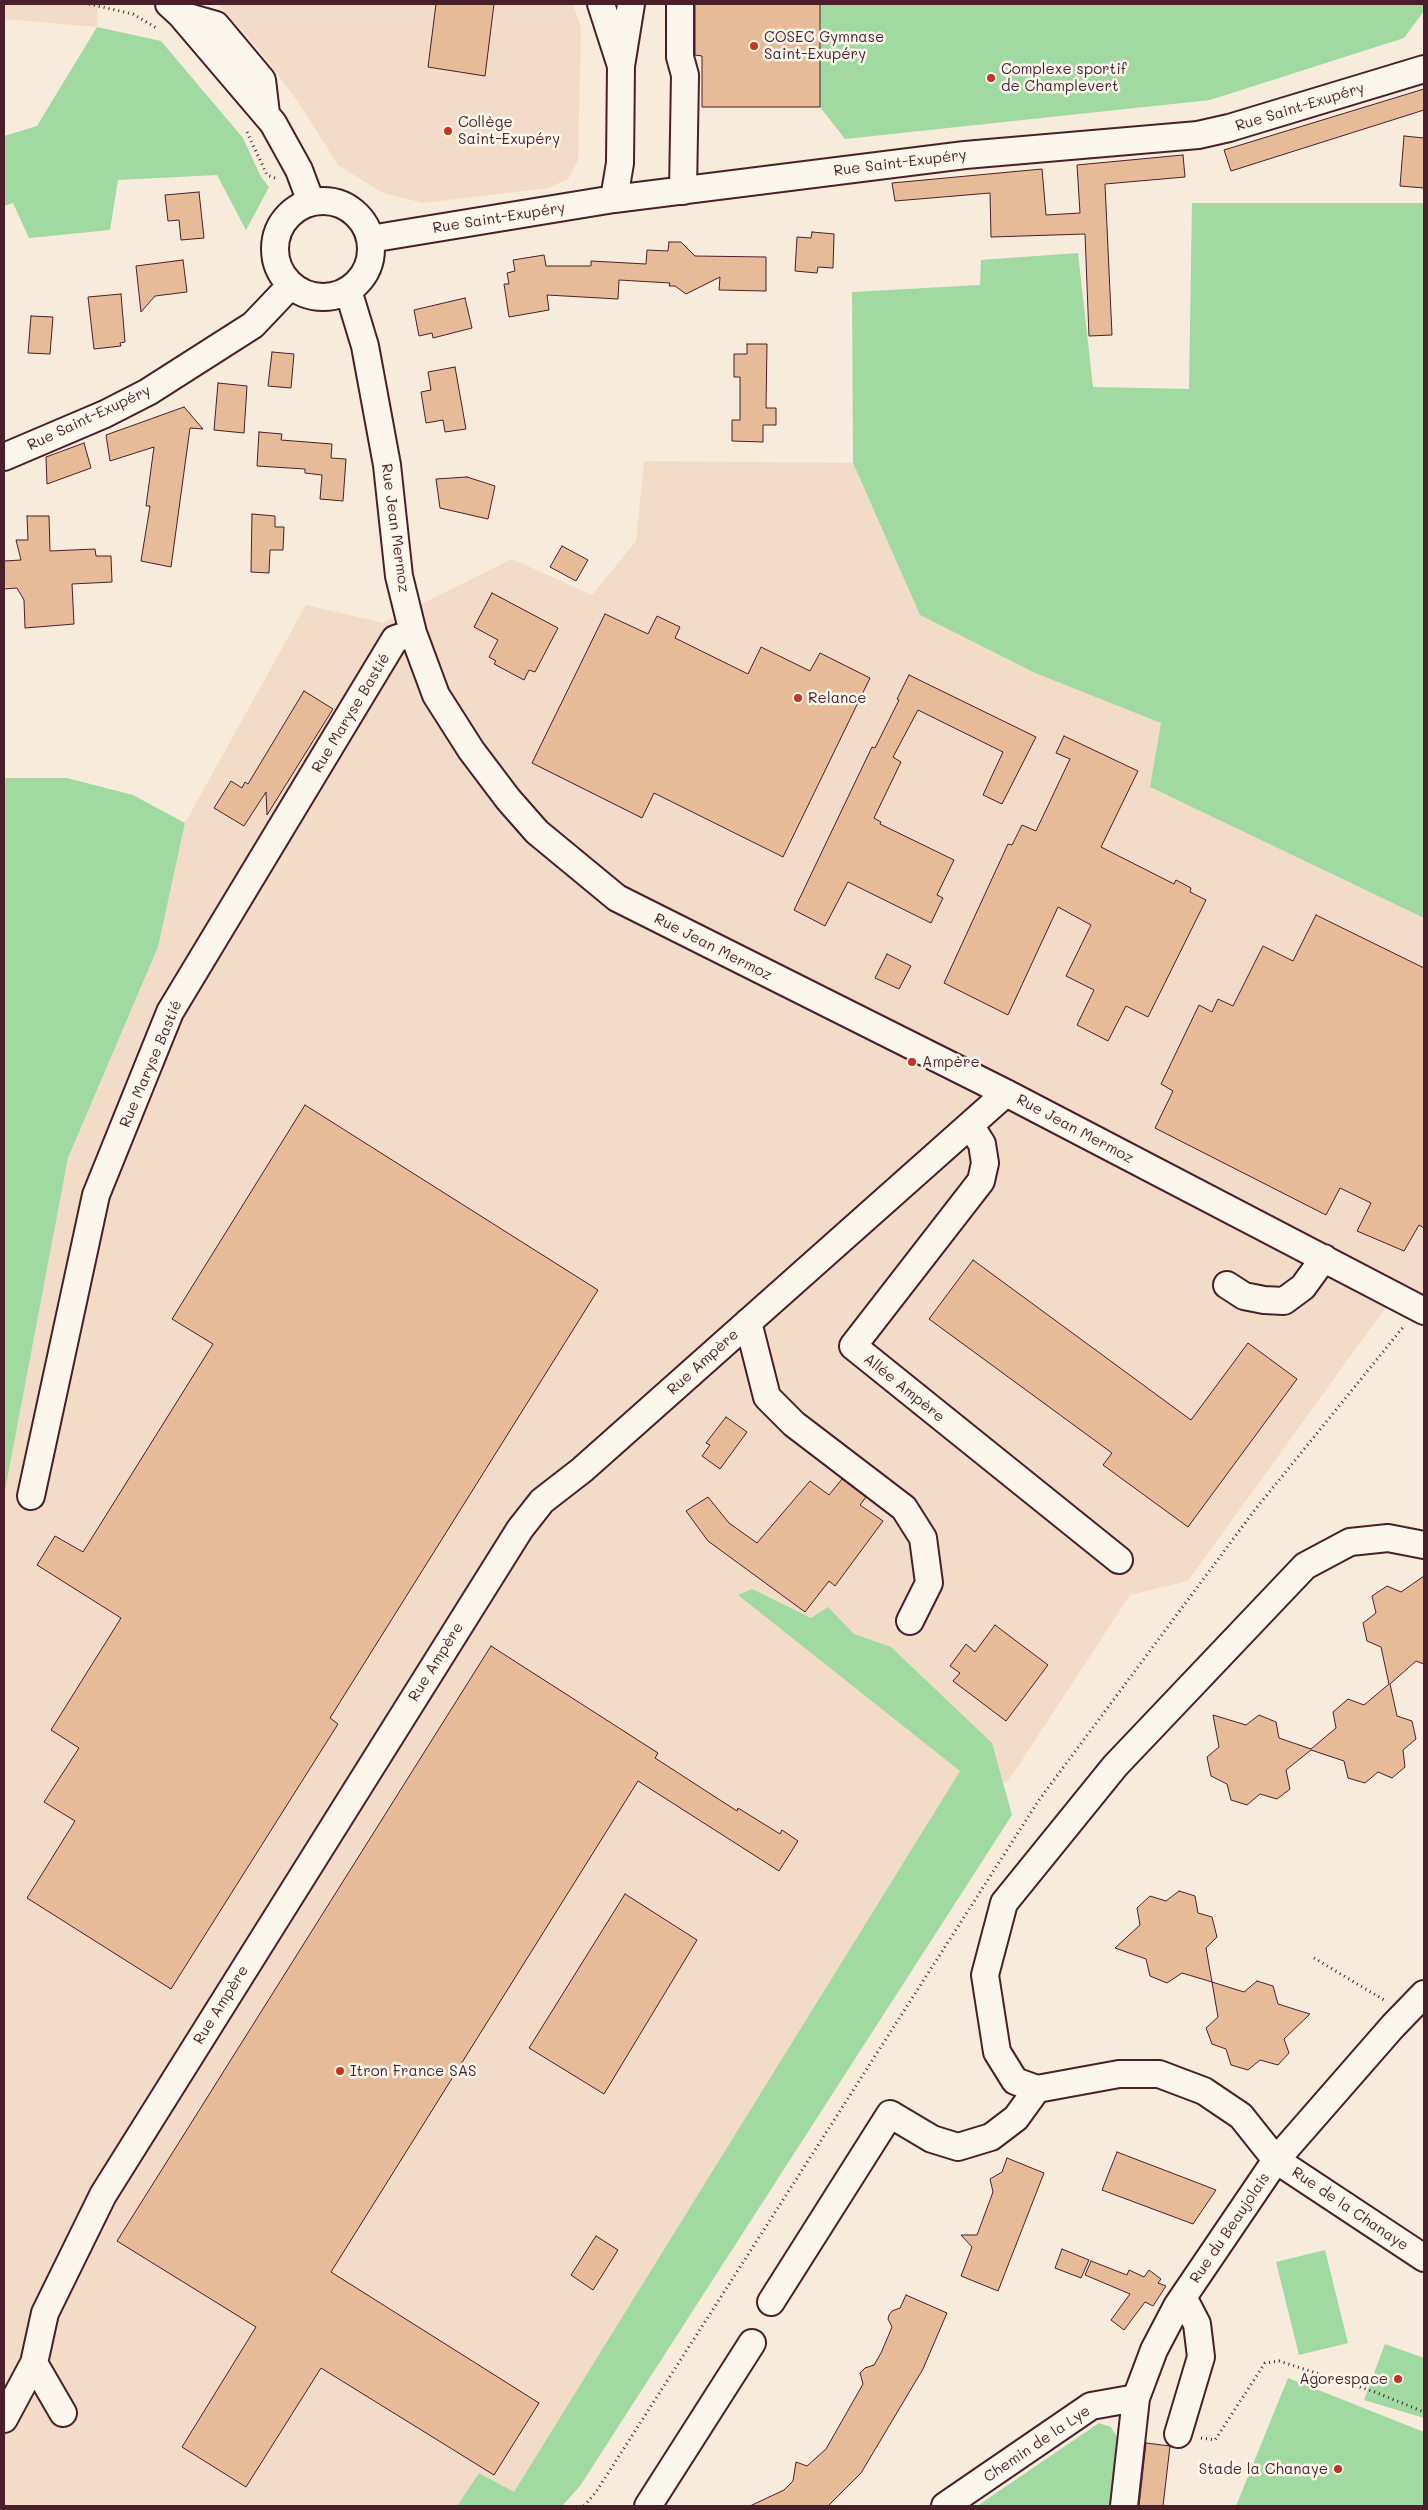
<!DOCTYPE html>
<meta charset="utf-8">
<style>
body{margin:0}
#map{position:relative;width:1428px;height:2510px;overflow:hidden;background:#f7ebdb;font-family:Mali,sans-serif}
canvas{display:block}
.frame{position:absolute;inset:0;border:5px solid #4a1f2b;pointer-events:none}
</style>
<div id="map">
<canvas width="1428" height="2510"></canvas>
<div class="frame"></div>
</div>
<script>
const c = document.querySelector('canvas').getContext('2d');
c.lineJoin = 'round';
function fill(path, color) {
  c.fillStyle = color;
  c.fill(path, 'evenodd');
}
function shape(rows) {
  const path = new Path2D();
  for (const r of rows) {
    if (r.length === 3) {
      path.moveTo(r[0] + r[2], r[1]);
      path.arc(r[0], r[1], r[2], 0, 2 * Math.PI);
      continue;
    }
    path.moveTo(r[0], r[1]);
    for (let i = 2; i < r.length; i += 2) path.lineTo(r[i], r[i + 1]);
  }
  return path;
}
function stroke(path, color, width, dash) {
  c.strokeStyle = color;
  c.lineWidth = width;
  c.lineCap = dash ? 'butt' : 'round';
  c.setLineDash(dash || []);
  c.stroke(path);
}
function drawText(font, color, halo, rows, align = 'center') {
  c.font = font + ' Mali,sans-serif';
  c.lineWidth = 5;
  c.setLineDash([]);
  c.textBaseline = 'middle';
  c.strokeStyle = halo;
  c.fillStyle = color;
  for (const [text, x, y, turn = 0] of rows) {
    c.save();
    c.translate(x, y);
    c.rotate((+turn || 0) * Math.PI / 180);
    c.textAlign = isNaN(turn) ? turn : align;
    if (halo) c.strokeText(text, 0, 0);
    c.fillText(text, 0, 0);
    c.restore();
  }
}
fill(shape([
 [4,4,98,4,97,27,4,19],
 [218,4,573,4,581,28,578,160,568,179,548,188,423,203,383,193,338,165,299,103,259,50],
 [644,461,853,463,920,615,1035,673,1162,723,1150,787,1424,918,1424,1295,1406,1287,1380,1315,1188,1581,1130,1595,1007,1783,960,1771,514,2493,479,2473,457,2506,4,2506,4,1496,68,1158,158,947,185,823,306,605,383,623,512,559,592,595,636,541]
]), '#f2dcc7');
fill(shape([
 [692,4,1424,4,1424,11,1404,38,1210,100,845,139,820,107,702,107,702,56,688,56],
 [97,27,161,41,243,138,261,177,269,187,246,230,217,175,118,180,110,230,29,238,13,203,4,206,4,136,37,126],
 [1192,203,1424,203,1424,918,1150,787,1161,723,1035,673,920,615,853,463,852,292,980,285,981,260,1078,253,1093,387,1189,389],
 [4,778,67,778,133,795,185,823,158,947,68,1158,4,1496],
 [752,1589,811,1618,828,1607,854,1634,891,1647,992,1743,1012,1815,580,2486,562,2506,457,2506,479,2473,514,2492,960,1771,738,1595],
 [1325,2250,1348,2343,1299,2355,1276,2262],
 [1385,2344,1424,2358,1424,2418,1364,2400],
 [1288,2378,1424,2432,1424,2506,1236,2506],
 [1099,2423,1111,2427,1121,2444,1113,2506,977,2506]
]), '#a0daa0');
const building = shape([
 [436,4,494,4,485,76,428,67,436,4],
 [695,4,820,4,820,107,702,107,702,56,695,55,695,4],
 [1424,89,1424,110,1231,171,1224,150,1424,89],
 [1404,136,1424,138,1424,188,1400,186,1404,136],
 [1183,155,1185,177,1105,184,1112,335,1089,336,1085,234,991,237,990,193,895,201,892,183,1042,169,1046,215,1080,213,1077,165,1183,155],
 [199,192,204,238,181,240,179,220,168,221,165,195,199,192],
 [812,232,834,234,833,268,818,267,817,273,795,271,797,237,811,238,812,232],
 [669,242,681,242,695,256,766,257,766,291,719,290,720,277,686,294,675,286,669,286,670,283,619,280,618,299,547,295,549,310,509,317,504,284,509,284,507,273,515,271,513,260,544,255,546,266,591,266,591,261,646,264,647,250,668,251,669,242],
 [183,260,187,292,155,296,141,312,136,266,183,260],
 [121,294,125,342,120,343,121,346,94,349,88,297,121,294],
 [465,298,472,328,433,338,432,333,419,336,414,310,465,298],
 [31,316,53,317,50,354,28,353,31,316],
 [747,344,767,344,766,408,776,408,776,425,763,425,763,442,732,441,732,420,740,420,740,377,734,377,734,354,747,354,747,344],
 [272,352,294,354,291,388,268,386,272,352],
 [455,367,466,429,445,432,443,420,426,423,421,392,431,390,428,372,455,367],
 [218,383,247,386,244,433,214,430,218,383],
 [184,407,203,429,190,428,171,567,141,561,150,506,146,506,154,447,110,461,106,435,184,407],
 [259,432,282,434,281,440,332,444,331,458,346,459,343,501,320,499,322,475,305,473,305,469,257,466,259,432],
 [84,443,91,468,47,484,46,457,84,443],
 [467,477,495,486,488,519,440,508,436,479,467,477],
 [252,514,275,516,275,527,284,527,283,550,270,550,269,573,251,572,252,514],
 [27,516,49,516,50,551,95,549,96,556,111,556,112,582,72,584,74,624,25,628,24,600,17,588,4,589,4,561,21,560,16,540,28,540,27,516],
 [562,546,588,560,576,581,550,567,562,546],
 [492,593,558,628,535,672,529,670,524,680,494,664,496,661,489,657,498,640,474,627,492,593],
 [605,614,648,634,657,616,680,627,675,638,748,674,761,647,810,671,820,653,870,678,783,857,654,793,642,818,532,763,605,614],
 [909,675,1036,737,1002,804,983,795,1003,752,918,710,893,757,901,762,874,818,881,822,880,824,954,860,937,895,943,898,931,923,848,882,825,926,794,910,872,747,875,748,899,700,897,699,909,675],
 [304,691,333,709,267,815,266,792,244,826,214,808,231,781,242,788,245,782,248,784,304,691],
 [1064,736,1138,771,1101,847,1174,884,1176,880,1191,888,1190,892,1206,900,1148,1017,1126,1006,1108,1041,1077,1025,1094,990,1066,976,1091,925,1058,907,1008,1015,944,983,1008,844,1012,845,1022,825,1036,831,1070,759,1056,753,1064,736],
 [1316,915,1424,968,1424,1228,1419,1225,1404,1251,1357,1231,1371,1203,1340,1188,1326,1215,1155,1128,1173,1091,1161,1084,1199,1005,1212,1012,1218,999,1233,1006,1263,946,1293,961,1316,915],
 [887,954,911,966,899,989,875,978,887,954],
 [305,1105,598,1290,330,1718,338,1724,171,1989,27,1898,75,1821,44,1802,79,1748,51,1730,121,1618,37,1565,55,1536,83,1552,213,1344,172,1319,305,1105],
 [973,1260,1191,1420,1248,1343,1297,1379,1188,1527,1103,1465,1112,1453,929,1319,973,1260],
 [726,1417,747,1432,720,1469,702,1456,710,1445,706,1443,726,1417],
 [842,1479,866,1497,860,1505,883,1521,835,1586,829,1581,805,1612,708,1541,686,1511,708,1497,729,1523,757,1543,810,1481,829,1495,842,1479],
 [1424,1576,1424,1664,1416,1661,1390,1684,1397,1716,1412,1721,1416,1739,1403,1750,1405,1767,1392,1778,1378,1772,1365,1783,1348,1778,1344,1761,1311,1750,1286,1770,1290,1789,1277,1799,1260,1794,1247,1805,1231,1800,1227,1784,1211,1776,1207,1757,1219,1747,1213,1715,1246,1725,1259,1715,1276,1722,1279,1738,1311,1749,1336,1728,1333,1712,1348,1699,1364,1705,1389,1684,1381,1647,1367,1641,1363,1623,1376,1613,1372,1596,1387,1586,1401,1592,1424,1576],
 [995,1625,1048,1665,1006,1721,953,1681,960,1673,950,1666,966,1644,975,1652,995,1625],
 [491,1646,658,1753,655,1758,737,1811,738,1808,780,1834,782,1830,798,1841,779,1871,638,1781,331,2272,539,2403,494,2475,321,2368,246,2487,182,2447,256,2327,117,2241,491,1646],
 [1179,1891,1195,1896,1198,1913,1212,1917,1217,1937,1206,1948,1212,1982,1182,1973,1167,1983,1150,1976,1146,1959,1115,1948,1140,1925,1137,1908,1150,1896,1166,1901,1179,1891],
 [625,1894,697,1940,604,2094,529,2048,625,1894],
 [1257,1981,1273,1986,1278,2004,1310,2014,1284,2039,1289,2053,1278,2065,1260,2060,1248,2070,1231,2065,1226,2049,1212,2044,1206,2028,1218,2017,1212,1982,1244,1992,1257,1981],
 [1117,2152,1185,2178,1216,2190,1193,2224,1102,2190,1117,2152],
 [1007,2158,1044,2173,998,2291,961,2276,972,2247,961,2235,977,2235,993,2192,990,2179,1002,2172,1007,2158],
 [596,2236,618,2250,593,2290,571,2275,596,2236],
 [1062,2249,1089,2260,1081,2278,1055,2268,1062,2249],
 [1091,2261,1127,2275,1129,2270,1144,2277,1149,2270,1161,2279,1158,2283,1166,2286,1153,2306,1145,2302,1124,2330,1111,2320,1130,2294,1085,2275,1091,2261],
 [906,2295,947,2313,923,2369,861,2473,828,2506,750,2506,784,2490,793,2481,796,2462,807,2466,826,2449,863,2384,860,2373,865,2368,874,2365,881,2353,892,2327,888,2319,889,2315,892,2311,900,2308,906,2295],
 [1146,2443,1170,2446,1163,2506,1139,2506,1146,2443]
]);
fill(building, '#e7ba98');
stroke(building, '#4a1f2b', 1);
const minor = shape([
 [169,4,181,15,273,123,299,170,311,202],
 [601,4,620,63],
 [680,4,680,57,685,75,683,191],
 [181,15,216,25,262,80,266,114],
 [614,199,620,163,621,66,631,4],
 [323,249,48],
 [370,239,614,199,965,155,1198,135,1229,128,1424,69],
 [348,290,365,346,387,465,399,576,413,633,436,695,471,750,508,799,537,832,617,898,1006,1093,1424,1311],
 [4,457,105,414,148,392,253,325,291,285],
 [970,1125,982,1144,985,1163,981,1181,853,1346,1119,1560],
 [1227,1285,1244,1296,1264,1300,1284,1301,1303,1287,1324,1258],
 [748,1322,767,1397,794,1424,904,1508,923,1538,929,1583,910,1621],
 [31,1496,96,1195,170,1012,395,639,413,633],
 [1424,1545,1388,1538,1350,1542,1305,1566,1115,1766,1004,1903,985,1975,997,2052,1015,2081,1037,2089,1119,2074,1159,2074,1204,2091,1241,2116,1276,2160,1424,2258],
 [771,2302,890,2114,932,2139,958,2147,991,2137,1016,2118,1037,2089],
 [63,2413,34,2363,45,2313,103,2195,520,1529,542,1501,582,1470,1006,1093],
 [4,2419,34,2363],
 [1178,2434,1201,2357,1197,2324,1183,2297],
 [648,2506,752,2343],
 [945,2506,1091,2406,1136,2398],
 [1124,2506,1136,2398,1154,2350,1177,2306,1276,2160,1393,2026,1424,1994]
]);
stroke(minor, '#4a1f2b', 30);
stroke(shape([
 [89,4,133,14,158,29],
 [247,132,267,175,275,178],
 [1314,1958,1384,2000],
 [1201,2438,1215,2440,1265,2363,1279,2361,1375,2392,1424,2412],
 [584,2506,596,2492,1039,1800,1254,1511,1404,1326]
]), '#4a1f2b', 3, [1, 4]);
stroke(minor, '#fbf7ec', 26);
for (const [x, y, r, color] of [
 [754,46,5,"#c8321e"],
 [991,78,5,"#c8321e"],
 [448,131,5,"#c8321e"],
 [798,698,5,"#c8321e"],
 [912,1062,5,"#c8321e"],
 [340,2071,5,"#c8321e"],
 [1398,2379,5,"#c8321e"],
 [1338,2469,5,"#c8321e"]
]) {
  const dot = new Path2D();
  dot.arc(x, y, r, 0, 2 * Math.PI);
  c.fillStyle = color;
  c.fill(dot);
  stroke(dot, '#fbf7ec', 2);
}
drawText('15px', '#4a1f2b', '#fbf7ec', [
 ["COSEC Gymnase",764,37],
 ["Saint-Exupéry",764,54],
 ["Complexe sportif",1001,69],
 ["de Champlevert",1001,86],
 ["Collège",458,122],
 ["Saint-Exupéry",458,139],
 ["Relance",808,698],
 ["Ampère",922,1062],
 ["Itron France SAS",350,2071],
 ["Agorespace",1388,2379,"right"],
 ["Stade la Chanaye",1328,2469,"right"]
], 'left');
drawText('15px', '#4a1f2b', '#fbf7ec', [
 ["Rue Saint-Exupéry",1300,107,-17],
 ["Rue Saint-Exupéry",900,163,-7],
 ["Rue Saint-Exupéry",499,218,-9],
 ["Rue Saint-Exupéry",89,418,-25],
 ["Rue Jean Mermoz",395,528,82],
 ["Rue Maryse Bastié",351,713,-59],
 ["Rue Jean Mermoz",713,947,27],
 ["Rue Maryse Bastié",151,1064,-67],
 ["Rue Jean Mermoz",1075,1129,28],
 ["Rue Ampère",703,1362,-42],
 ["Allée Ampère",904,1388,39],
 ["Rue Ampère",436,1662,-58],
 ["Rue Ampère",221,2005,-58],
 ["Rue de la Chanaye",1350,2209,34],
 ["Rue du Beaujolais",1230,2228,-56],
 ["Chemin de la Lye",1037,2444,-34]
]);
</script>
